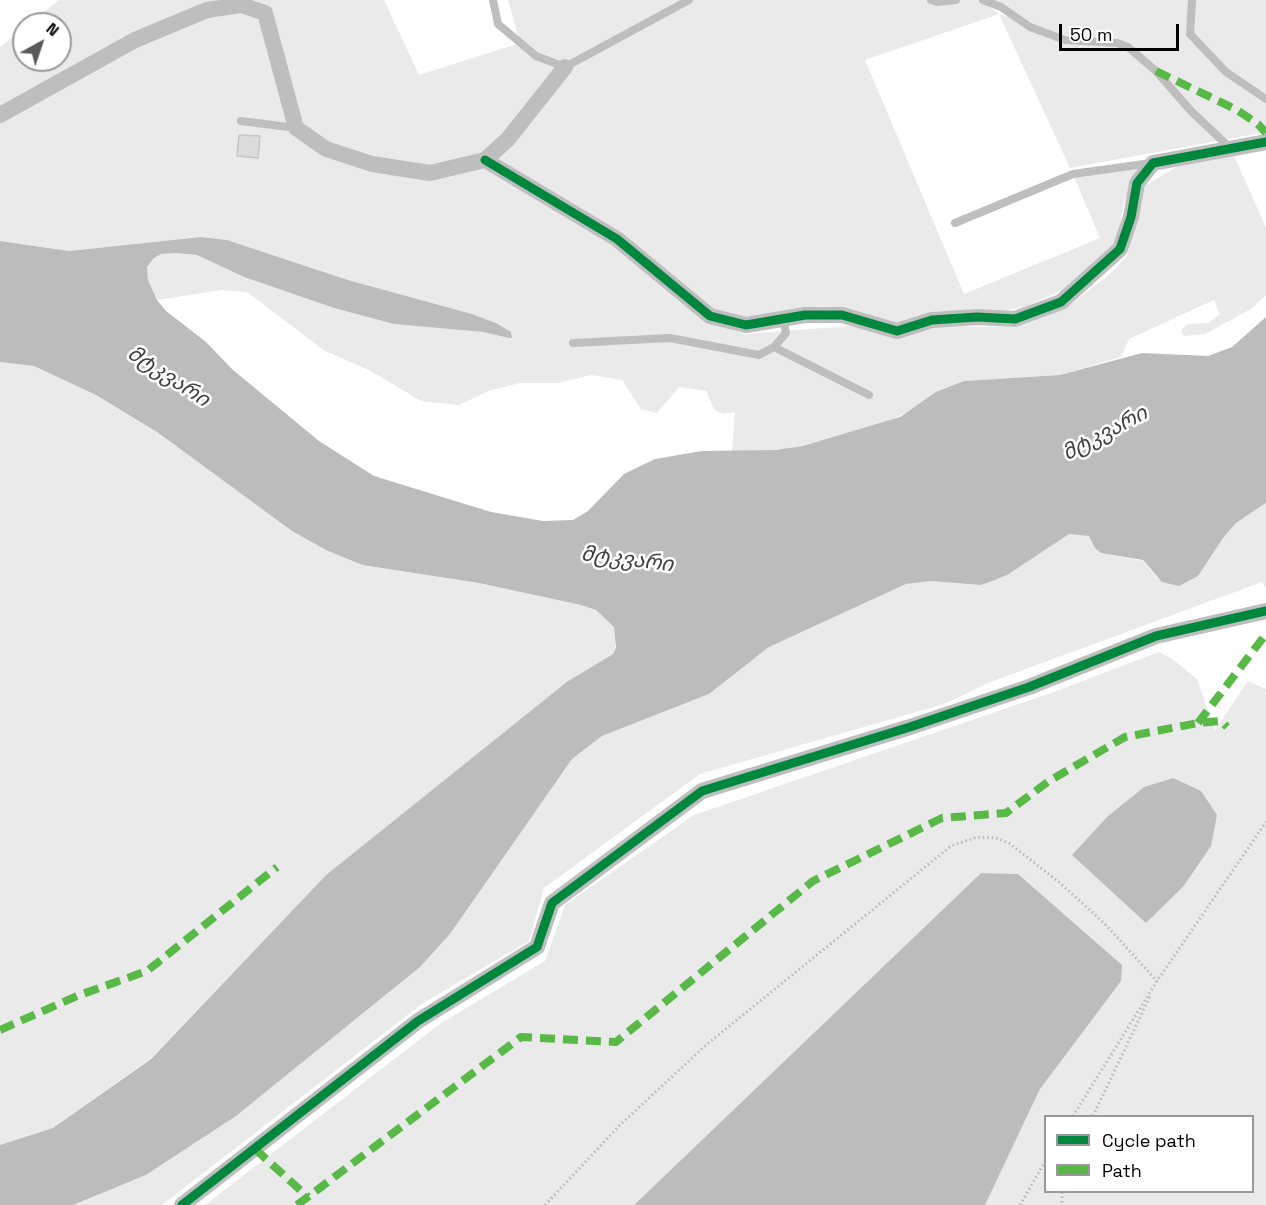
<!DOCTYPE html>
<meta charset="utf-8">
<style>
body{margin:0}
#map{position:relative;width:1266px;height:1205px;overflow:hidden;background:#fff;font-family:"Space Grotesk",sans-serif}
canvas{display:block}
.legend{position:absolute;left:1044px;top:1115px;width:210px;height:78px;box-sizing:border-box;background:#fff;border:2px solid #999;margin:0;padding:8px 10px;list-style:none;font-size:18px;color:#000}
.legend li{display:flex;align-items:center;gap:12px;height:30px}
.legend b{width:30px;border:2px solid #999}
.north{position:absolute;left:12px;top:12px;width:60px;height:60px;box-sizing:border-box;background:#fff;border:2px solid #999;border-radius:50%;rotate:40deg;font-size:16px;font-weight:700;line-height:24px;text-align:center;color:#000}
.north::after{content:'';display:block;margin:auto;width:21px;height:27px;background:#595959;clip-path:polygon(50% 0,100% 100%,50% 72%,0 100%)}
.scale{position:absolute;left:1059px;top:24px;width:120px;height:27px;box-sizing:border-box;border:3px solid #000;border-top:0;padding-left:8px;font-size:18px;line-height:21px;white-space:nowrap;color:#000;-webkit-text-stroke:4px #fff;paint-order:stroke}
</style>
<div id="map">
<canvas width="1266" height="1205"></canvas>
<ul class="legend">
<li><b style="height:8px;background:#00873e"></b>Cycle path</li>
<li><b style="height:8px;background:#58b947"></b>Path</li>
</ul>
<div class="north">N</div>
<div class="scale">50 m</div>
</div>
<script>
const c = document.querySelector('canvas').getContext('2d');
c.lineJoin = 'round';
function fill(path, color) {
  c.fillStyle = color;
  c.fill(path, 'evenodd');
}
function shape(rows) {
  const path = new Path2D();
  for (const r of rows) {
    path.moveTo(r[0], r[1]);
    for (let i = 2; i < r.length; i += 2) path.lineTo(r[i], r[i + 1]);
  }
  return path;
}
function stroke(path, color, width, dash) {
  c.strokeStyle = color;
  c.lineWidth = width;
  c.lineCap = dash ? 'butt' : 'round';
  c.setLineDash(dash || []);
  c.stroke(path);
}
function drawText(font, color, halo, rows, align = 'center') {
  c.font = font + ' "Space Grotesk","Noto Sans Georgian",sans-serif';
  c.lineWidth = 5;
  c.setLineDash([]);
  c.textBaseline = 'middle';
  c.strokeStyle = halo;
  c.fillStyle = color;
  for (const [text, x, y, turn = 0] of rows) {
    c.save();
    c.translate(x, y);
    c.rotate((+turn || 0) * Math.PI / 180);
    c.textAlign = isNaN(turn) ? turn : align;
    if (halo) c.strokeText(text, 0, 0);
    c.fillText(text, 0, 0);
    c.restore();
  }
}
fill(shape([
 [59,0,384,0,419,75,520,43,508,0,980,0,999,14,1017,19,983,0,1266,0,1266,132,1070,168,999,14,865,60,964,294,1100,238,1074,177,1142,168,1124,201,1116,249,1068,288,1022,308,890,326,822,306,750,318,708,321,745,334,849,326,894,335,944,326,1017,327,1064,309,1109,275,1127,256,1143,187,1176,167,1233,153,1266,228,1266,295,1251,309,1205,334,1184,336,1181,330,1187,324,1209,323,1220,314,1214,300,1129,339,1121,357,1060,375,964,381,888,422,803,446,775,450,732,451,735,412,722,414,714,409,706,391,679,387,657,413,641,409,622,380,591,375,558,383,520,383,491,390,459,405,421,401,371,371,325,351,247,292,222,290,157,300,148,280,147,267,154,258,161,254,176,253,197,255,244,277,334,308,394,324,483,332,509,338,512,334,496,323,472,314,348,280,227,240,201,237,69,251,0,241,0,47,24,28,24,60,60,60,60,24,29,24],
 [0,362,34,366,96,395,157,432,292,531,326,550,361,565,479,583,581,605,596,610,607,619,614,627,617,640,613,654,568,681,326,875,151,1058,53,1128,0,1145],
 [1266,503,1266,588,1262,582,988,683,944,704,700,774,544,888,529,941,423,1003,162,1205,73,1205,146,1175,236,1116,420,967,450,934,572,759,602,736,709,694,769,647,906,584,931,581,979,585,1069,534,1089,536,1092,538,1095,548,1101,553,1143,561,1158,579,1198,576,1223,538,1236,523],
 [1159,652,1174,660,1197,679,1215,730,1248,681,1266,689,1266,1205,985,1205,1040,1089,1076,1039,1122,965,1018,874,981,873,634,1205,205,1205,441,1023,545,961,565,905,694,815,1051,693],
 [1172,778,1217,816,1210,847,1183,887,1146,923,1113,891,1108,816,1144,787],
 [1046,1116,1252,1116,1252,1192,1046,1192]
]), '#eaeaea');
fill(shape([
 [201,237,227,240,348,280,472,314,496,323,511,332,512,338,509,338,483,332,394,324,334,308,244,277,197,255,176,253,161,254,154,258,147,267,148,280,157,300,166,311,206,342,233,370,319,441,374,476,491,512,543,521,573,520,588,511,624,474,655,459,702,451,775,450,803,446,900,417,936,392,964,381,1060,375,1142,353,1208,356,1232,347,1266,317,1266,503,1236,523,1223,538,1198,576,1179,586,1162,582,1143,560,1101,553,1095,548,1089,536,1069,534,1007,575,987,583,980,585,931,581,906,584,769,647,709,694,602,736,572,759,450,934,420,967,236,1116,146,1175,73,1205,0,1205,0,1145,53,1128,151,1059,326,875,568,681,613,654,616,647,614,627,596,610,581,605,479,583,362,565,326,550,292,531,157,432,96,395,34,366,0,362,0,241,69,251],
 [1173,778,1201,791,1217,815,1211,846,1183,887,1146,923,1072,855,1108,816,1144,787],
 [981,873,1018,874,1122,965,1121,981,1040,1089,985,1205,634,1205]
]), '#bcbcbc');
const building = shape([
 [239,135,260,136,258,158,237,156,239,135]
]);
fill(building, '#dcdcdc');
stroke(building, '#c5c5c5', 1.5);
stroke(shape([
 [1073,1116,1157,981,1266,822],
 [1093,1116,1150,996],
 [1062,1192,1062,1205],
 [545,1205,620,1125,706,1045,951,846,977,837,996,838,1009,843,1060,883,1105,924,1157,981],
 [1020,1205,1046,1160]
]), '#b8b8b8', 3, [1.5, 3]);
stroke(shape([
 [493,0,498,24,536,56,565,67,689,0],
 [931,0,937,2,956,0],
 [983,0,1001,7,1030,27,1065,40,1117,43,1128,47,1156,71,1191,111,1230,148],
 [1192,0,1190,34,1226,72,1266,99],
 [241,121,296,128],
 [955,223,1073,174,1151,163],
 [573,343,670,338,759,355,774,347,786,333,783,319],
 [774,347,869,395]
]), '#bebebe', 8);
stroke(shape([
 [0,115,135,40,207,10,241,5,265,13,296,128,326,149,372,164,430,173,485,160,508,139,565,67],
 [485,160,617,239,710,316,746,325,805,315,842,315,897,331,932,320,977,317,1015,319,1061,302,1120,249,1131,217,1137,183,1153,163,1266,142],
 [182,1205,418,1021,537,947,552,903,702,791,910,727,1029,687,1156,636,1266,611]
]), '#bebebe', 16);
stroke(shape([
 [1156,71,1237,110,1258,124,1266,133],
 [1198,723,1266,634],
 [0,1030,77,996,147,971,277,867],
 [255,1149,308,1197],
 [297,1205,521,1037,616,1042,813,881,942,818,1006,813,1049,781,1125,737,1198,723,1221,721,1227,727]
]), '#58b947', 8, [15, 8]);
stroke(shape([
 [485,160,617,239,710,316,746,325,805,315,842,315,897,331,932,320,977,317,1015,319,1061,302,1120,249,1131,217,1137,183,1153,163,1266,142],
 [182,1205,418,1021,537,947,552,903,702,791,910,727,1029,687,1156,636,1266,611]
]), '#00873e', 9);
drawText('italic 21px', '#404040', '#fff', [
 ["მტკვარი",168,377,33],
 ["მტკვარი",1105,434,-28],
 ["მტკვარი",627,560,7]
]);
</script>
